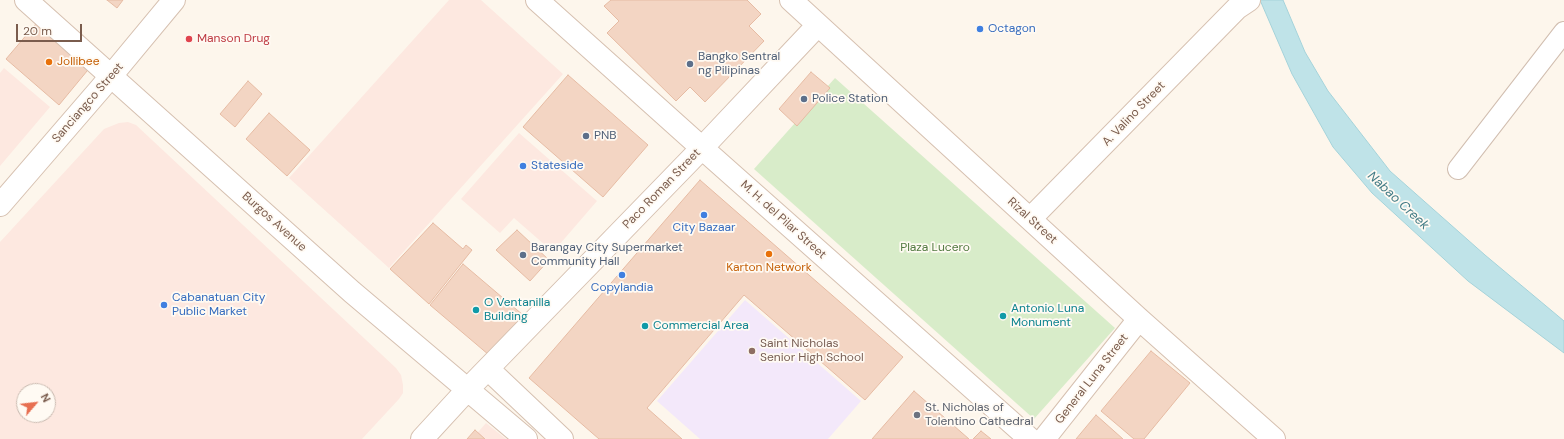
<!DOCTYPE html>
<style>
body{margin:0}
#map{position:relative;width:1564px;height:439px;overflow:hidden;background:#fdf6ec;font-family:"DM Sans",sans-serif}
canvas{display:block}
.north{position:absolute;left:16px;top:383px;width:40px;height:40px;box-sizing:border-box;background:#fffaf3;border:1px solid #cabbb1;border-radius:50%;rotate:62deg;font-size:11px;font-weight:700;line-height:16px;text-align:center;color:#7a5c4d}
.north::after{content:'';display:block;margin:auto;width:14px;height:18px;background:#e76f51;clip-path:polygon(50% 0,100% 100%,50% 72%,0 100%)}
.scale{position:absolute;left:16px;top:24px;width:66px;height:18px;box-sizing:border-box;border:2px solid #7a5c4d;border-top:0;padding-left:5px;font-size:12px;line-height:14px;white-space:nowrap;color:#7a5c4d;-webkit-text-stroke:3px #fffaf3;paint-order:stroke}
</style>
<div id="map">
<canvas width="1564" height="439"></canvas>
<div class="north">N</div>
<div class="scale">20 m</div>
</div>
<script>
const c = document.querySelector('canvas').getContext('2d');
c.lineJoin = 'round';
function fill(path, color) {
  c.fillStyle = color;
  c.fill(path, 'evenodd');
}
function shape(rows) {
  const path = new Path2D();
  for (const r of rows) {
    path.moveTo(r[0], r[1]);
    for (let i = 2; i < r.length; i += 2) path.lineTo(r[i], r[i + 1]);
  }
  return path;
}
function stroke(path, color, width, dash) {
  c.strokeStyle = color;
  c.lineWidth = width;
  c.lineCap = dash ? 'butt' : 'round';
  c.setLineDash(dash || []);
  c.stroke(path);
}
function drawText(font, color, halo, rows, align = 'center') {
  c.font = font + ' "DM Sans",sans-serif';
  c.lineWidth = 3.5;
  c.setLineDash([]);
  c.textBaseline = 'middle';
  c.strokeStyle = halo;
  c.fillStyle = color;
  for (const [text, x, y, turn = 0] of rows) {
    c.save();
    c.translate(x, y);
    c.rotate((+turn || 0) * Math.PI / 180);
    c.textAlign = isNaN(turn) ? turn : align;
    if (halo) c.strokeText(text, 0, 0);
    c.fillText(text, 0, 0);
    c.restore();
  }
}
fill(shape([
 [449,0,481,0,563,74,389,268,289,178],
 [4,68,50,107,0,166,0,73],
 [128,122,136,125,396,368,401,375,403,385,403,393,399,399,362,439,0,439,0,242,104,129,119,123],
 [24,391,48,391,48,415,24,415],
 [519,133,597,201,553,252,514,218,500,233,461,199],
 [486,423,506,439,472,439]
]), '#fde8e0');
fill(shape([
 [745,300,861,401,828,439,700,439,657,401]
]), '#f3e8fa');
fill(shape([
 [835,78,1115,328,1034,419,754,169]
]), '#d8ecc9');
const water = shape([
 [1260,0,1283,0,1305,52,1328,91,1390,171,1485,255,1564,321,1564,353,1468,281,1372,193,1333,147,1292,74,1260,0]
]);
fill(water, '#bfe3e8');
stroke(water, '#a5d3da', 1);
const building = shape([
 [107,0,123,0,117,8,107,0],
 [611,0,747,0,761,14,749,26,764,41,705,102,690,87,676,101,607,33,619,21,604,6,611,0],
 [40,19,92,65,59,105,6,59,40,19],
 [811,72,830,88,797,126,779,109,811,72],
 [568,75,648,145,603,197,523,127,568,75],
 [248,81,262,94,235,127,220,114,248,81],
 [269,113,310,150,287,176,246,139,269,113],
 [700,180,903,357,865,400,744,295,647,408,682,439,599,439,529,378,700,180],
 [433,223,463,249,466,245,472,250,429,304,390,269,433,223],
 [517,230,549,260,530,281,496,250,517,230],
 [463,264,523,315,489,355,430,305,463,264],
 [1151,351,1190,383,1144,439,1134,439,1101,411,1151,351],
 [914,391,969,439,872,439,914,391],
 [1096,415,1123,439,1076,439,1096,415],
 [475,430,485,439,467,439,475,430],
 [981,431,991,439,973,439,981,431]
]);
fill(building, '#f3d5c3');
stroke(building, '#e6bba3', 1);
const street = shape([
 [1458,169,1564,32]
]);
const secondary = shape([
 [26,0,352,292,526,439],
 [537,0,702,148,1030,439],
 [791,0,1139,319,1274,439],
 [0,205,101,88,174,0],
 [1030,219,1237,8,1249,0],
 [488,369,562,439],
 [422,439,467,390,702,148,817,26],
 [1044,439,1139,319]
]);
stroke(street, '#d1beb0', 22);
stroke(secondary, '#d6c0b0', 24);
stroke(street, '#fff', 20);
stroke(secondary, '#fff', 22);
for (const [x, y, r, color] of [
 [980,29,4,"#3f7fe0"],
 [189,39,4,"#e0444e"],
 [49,62,4,"#e8710a"],
 [690,64,4,"#5c6f8a"],
 [804,99,4,"#5c6f8a"],
 [586,136,4,"#5c6f8a"],
 [523,166,4,"#3f7fe0"],
 [704,215,4,"#3f7fe0"],
 [769,254,4,"#e8710a"],
 [523,255,4,"#5c6f8a"],
 [622,275,4,"#3f7fe0"],
 [164,305,4,"#3f7fe0"],
 [476,310,4,"#0f9aa8"],
 [1003,316,4,"#0f9aa8"],
 [645,326,4,"#0f9aa8"],
 [752,351,4,"#8d6e63"],
 [917,415,4,"#6b7280"]
]) {
  const dot = new Path2D();
  dot.arc(x, y, r, 0, 2 * Math.PI);
  c.fillStyle = color;
  c.fill(dot);
  stroke(dot, '#fffaf3', 1.5);
}
drawText('12px', '#366cbe', '#fffaf3', [
 ["Octagon",988,29],
 ["Stateside",531,166],
 ["City Bazaar",704,228,"center"],
 ["Copylandia",622,288,"center"],
 ["Cabanatuan City",172,298],
 ["Public Market",172,312]
], 'left');
drawText('12px', '#be3a42', '#fffaf3', [
 ["Manson Drug",197,39]
], 'left');
drawText('12px', '#4e5e75', '#fffaf3', [
 ["Bangko Sentral",698,57],
 ["ng Pilipinas",698,71],
 ["Police Station",812,99],
 ["PNB",594,136],
 ["Barangay City Supermarket",531,248],
 ["Community Hall",531,262]
], 'left');
drawText('12px', '#c56008', '#fffaf3', [
 ["Jollibee",57,62],
 ["Karton Network",769,268,"center"]
], 'left');
drawText('12px', '#7a5c4d', '#fffaf3', [
 ["Sanciangco Street",88,103,-49],
 ["A. Valino Street",1134,114,-46],
 ["Paco Roman Street",662,189,-46],
 ["M. H. del Pilar Street",783,220,42],
 ["Rizal Street",1032,221,42],
 ["Burgos Avenue",274,222,42],
 ["General Luna Street",1092,379,-52]
]);
drawText('12px', '#537a41', '#fffaf3', [
 ["Plaza Lucero",935,248]
]);
drawText('12px', '#0d838f', '#fffaf3', [
 ["O Ventanilla",484,303],
 ["Building",484,317],
 ["Antonio Luna",1011,309],
 ["Monument",1011,323],
 ["Commercial Area",653,326]
], 'left');
drawText('12px', '#785e54', '#fffaf3', [
 ["Saint Nicholas",760,344],
 ["Senior High School",760,358]
], 'left');
drawText('12px', '#5b616d', '#fffaf3', [
 ["St. Nicholas of",925,408],
 ["Tolentino Cathedral",925,422]
], 'left');
drawText('italic 13px', '#437c86', '#fffaf3', [
 ["Nabao Creek",1398,201,43]
]);
</script>
